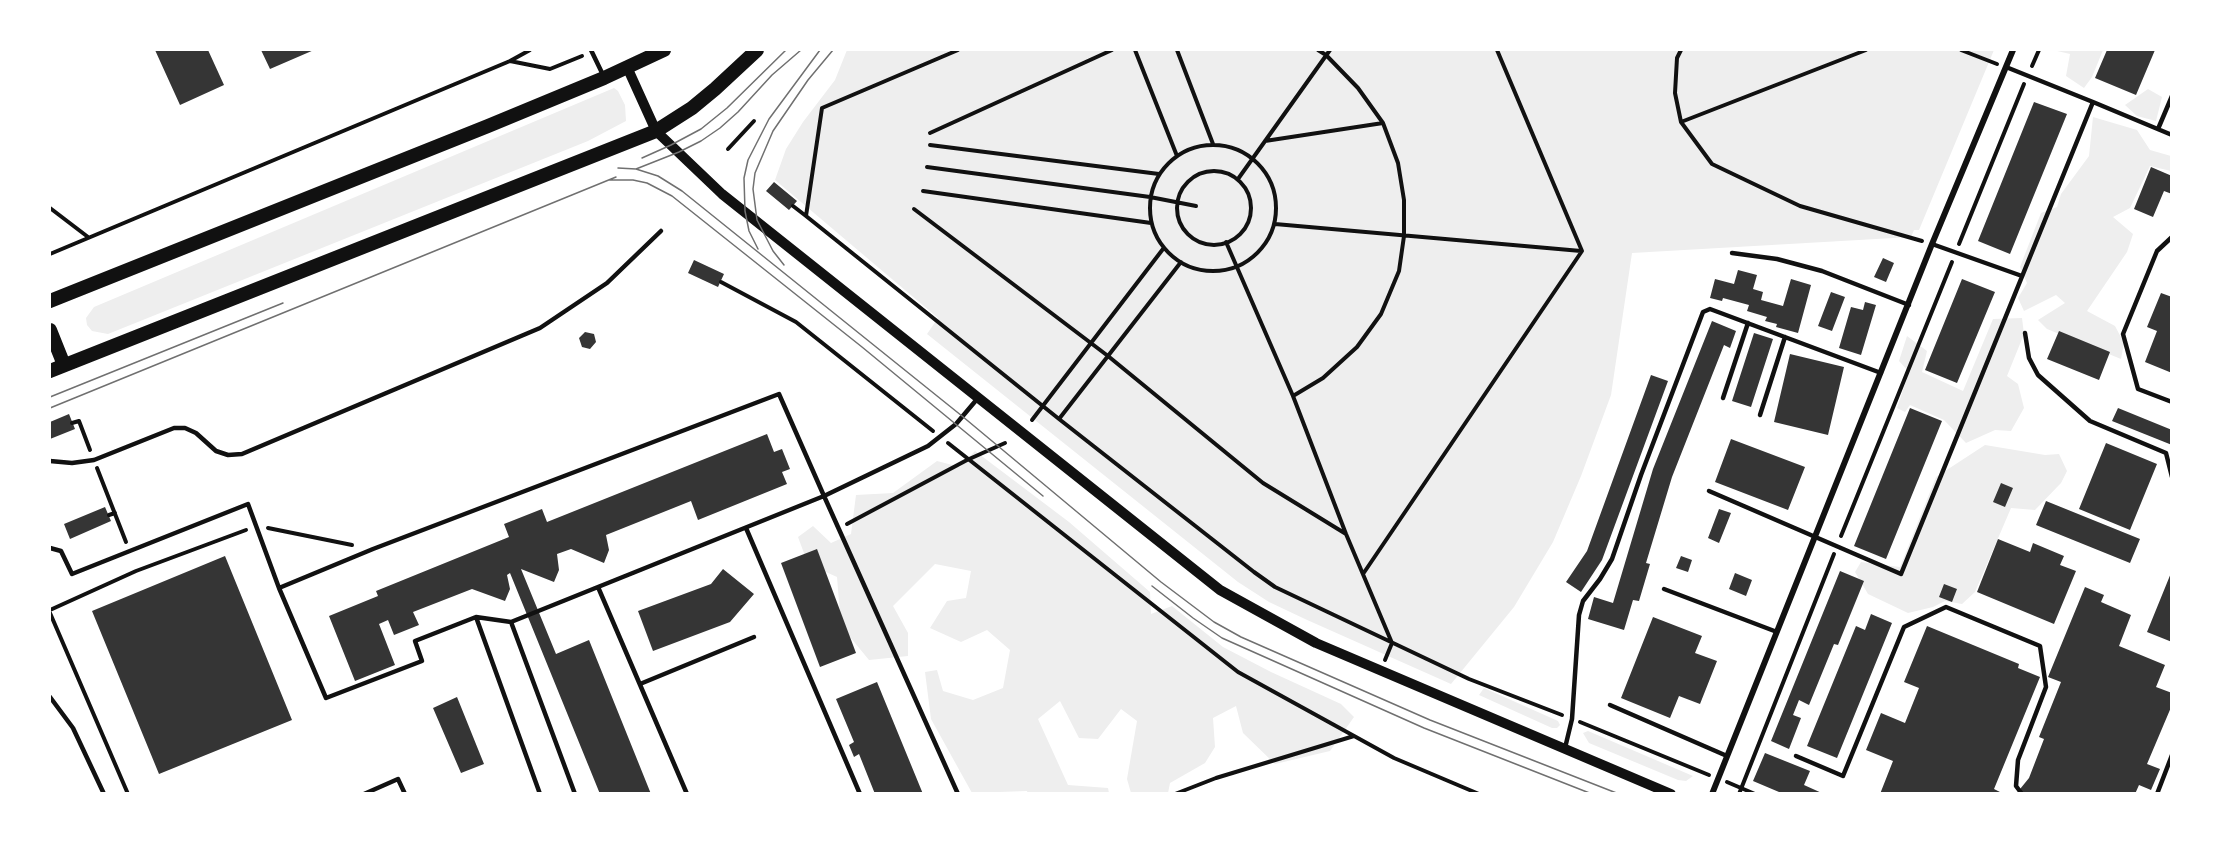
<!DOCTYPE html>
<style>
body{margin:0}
#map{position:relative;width:2221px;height:843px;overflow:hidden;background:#fff;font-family:"Times New Roman",serif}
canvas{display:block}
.frame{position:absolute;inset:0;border:51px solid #fff;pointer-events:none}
</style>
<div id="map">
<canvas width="2221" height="843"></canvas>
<div class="frame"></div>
</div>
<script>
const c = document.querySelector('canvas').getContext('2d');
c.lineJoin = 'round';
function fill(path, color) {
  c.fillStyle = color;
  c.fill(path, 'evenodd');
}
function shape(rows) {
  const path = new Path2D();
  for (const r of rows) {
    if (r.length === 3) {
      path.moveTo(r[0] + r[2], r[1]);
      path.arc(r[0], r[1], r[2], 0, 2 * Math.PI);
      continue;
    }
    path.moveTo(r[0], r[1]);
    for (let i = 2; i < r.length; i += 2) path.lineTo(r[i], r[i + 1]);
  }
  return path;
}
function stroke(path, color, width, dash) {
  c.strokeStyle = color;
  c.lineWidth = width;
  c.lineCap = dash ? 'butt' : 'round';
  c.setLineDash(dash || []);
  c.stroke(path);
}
fill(shape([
 [847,50,1994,50,1919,230,1914,230,1911,237,1632,253,1611,395,1581,476,1553,542,1514,607,1451,684,1305,619,1269,602,1238,582,927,334,938,318,775,180,786,149,803,122,835,80],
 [2053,50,2103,50,2092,77,2084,88,2066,76,2070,54],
 [614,88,618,91,625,105,626,121,588,141,108,334,92,331,87,325,86,318,94,307],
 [2148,89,2162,97,2156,121,2137,116,2125,105],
 [2093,117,2137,130,2150,150,2171,156,2171,171,2150,166,2130,208,2113,217,2133,234,2127,252,2087,311,2115,326,2124,343,2121,359,2047,329,2038,320,2065,303,2056,295,2024,311,2018,298,2027,283,2020,267,2041,213,2057,207,2061,194,2089,156],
 [2022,318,2024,334,2007,376,2018,384,2024,408,2011,431,1995,430,1966,443,1944,420,1910,405,1905,412,1897,408,1909,372,1899,361,1907,336,1927,351,1922,372,1963,391,1993,319],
 [1985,445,2045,455,2059,454,2067,471,2061,483,2035,510,2011,508,1975,592,1962,604,1945,601,1933,607,1908,613,1868,594,1855,572,1861,562,1900,567,1936,477],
 [975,451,1069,522,1150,592,1151,614,1172,606,1223,647,1271,672,1341,704,1354,717,1330,751,1275,764,1243,733,1236,706,1213,718,1215,747,1205,763,1170,783,1168,793,1131,793,1127,779,1137,721,1121,709,1098,739,1079,738,1060,701,1038,719,1068,785,1108,788,1109,793,1028,794,1027,791,972,793,931,719,925,672,937,670,943,691,973,700,1003,688,1010,650,987,630,961,642,930,628,947,601,966,598,971,571,935,564,893,606,908,633,908,656,869,660,841,626,837,577,808,564,798,537,813,526,831,543,851,534,856,495,893,493,937,461,960,467],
 [1484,688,1558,721,1560,725,1557,728,1552,728,1479,695],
 [1588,731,1693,776,1686,781,1678,780,1589,743,1583,733]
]), '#eee');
fill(shape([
 [155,50,208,50,224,85,180,105],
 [261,50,314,50,270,69],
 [2107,50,2155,50,2136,95,2095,78],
 [2034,102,2067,114,2010,254,1978,241],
 [2151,167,2172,176,2172,194,2164,191,2153,217,2134,209],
 [774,182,797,201,789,210,766,191],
 [1883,258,1894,263,1886,282,1874,277],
 [694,260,724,274,718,287,688,273],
 [1738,270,1757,275,1753,289,1763,292,1761,300,1783,306,1791,279,1811,285,1798,333,1776,327,1777,324,1765,321,1767,317,1747,311,1749,305,1723,298,1722,301,1710,298,1715,279,1734,284],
 [1962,279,1995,292,1957,383,1925,370],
 [1831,292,1845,297,1832,331,1818,326],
 [2161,293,2172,297,2172,373,2145,362,2157,331,2147,327],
 [1865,302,1876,305,1861,355,1839,348,1851,307,1863,310],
 [1712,321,1736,331,1730,348,1724,345,1672,477,1646,563,1650,564,1639,601,1633,600,1624,630,1588,619,1594,597,1613,603,1653,469],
 [2059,331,2110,352,2099,380,2047,359],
 [585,332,594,334,596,342,590,349,582,347,579,338],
 [1754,333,1773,339,1751,407,1732,401],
 [1790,354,1844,367,1828,435,1774,422],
 [1651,375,1668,381,1602,560,1581,592,1566,582,1587,551],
 [1910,408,1942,421,1886,559,1854,546],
 [2118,408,2172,430,2172,445,2112,421],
 [69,414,75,429,50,439,50,422],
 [767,434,774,452,782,449,790,469,782,472,787,484,698,520,691,501,606,535,609,550,604,563,571,549,557,554,559,570,554,582,521,569,556,654,589,640,651,794,600,794,510,573,507,575,510,589,505,601,472,589,413,612,419,625,394,635,388,620,379,624,395,665,355,681,329,616,378,596,376,591,509,537,504,524,542,509,547,522],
 [1731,439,1805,467,1788,510,1715,482],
 [2106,443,2157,464,2130,530,2079,509],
 [2001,483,2013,488,2005,507,1993,502],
 [2046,501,2140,539,2130,563,2036,525],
 [105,507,111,521,70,539,64,524],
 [1719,509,1731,513,1719,543,1708,538],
 [1998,539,2030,552,2033,543,2064,556,2060,565,2076,571,2054,624,1977,592],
 [817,549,856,653,820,667,781,563],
 [225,556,292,720,159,774,92,611],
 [1681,556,1692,560,1688,572,1676,568],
 [723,569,754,594,730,622,653,651,638,611,711,584],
 [1840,571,1864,581,1838,645,1834,644,1809,705,1799,700,1793,715,1801,718,1789,749,1771,741],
 [1735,573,1752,580,1746,596,1729,589],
 [2171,573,2172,573,2172,642,2147,632],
 [1944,584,1957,589,1952,602,1939,597],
 [2085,587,2104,595,2101,602,2131,615,2119,646,2165,665,2156,687,2172,693,2172,705,2147,764,2160,769,2151,790,2139,785,2135,794,2016,794,2029,778,2044,739,2039,737,2061,682,2048,677],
 [1871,614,1892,623,1837,758,1807,746,1856,626,1865,630],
 [1653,617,1702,636,1695,653,1717,661,1700,704,1679,696,1670,718,1621,698],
 [1927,626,2019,664,2018,668,2040,677,1994,789,2004,794,1880,794,1893,761,1866,750,1881,713,1905,723,1919,688,1904,682],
 [877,682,923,794,875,794,859,754,854,757,849,745,854,742,836,699],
 [457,697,484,764,461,773,433,708],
 [1765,753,1810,771,1804,785,1824,794,1779,794,1779,792,1753,781]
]), '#353535');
stroke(shape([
 [958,50,822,108,806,216,1059,419,1254,572,1275,587,1469,679,1562,715],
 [1135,50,1177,156],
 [1177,50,1213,144],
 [1681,50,1677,58,1675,93,1681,122,1712,164,1800,206,1922,241],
 [1961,50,1997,64],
 [510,61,530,50],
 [2032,66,2039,50],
 [1681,122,1866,50],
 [930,133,1112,50],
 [1265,141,1383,123],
 [1213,208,63],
 [930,145,1159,174],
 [728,149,754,121],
 [927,167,1150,197,1196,206],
 [1214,208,37],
 [1238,179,1330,50],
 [923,191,1151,223],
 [793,206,806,216],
 [50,208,88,237],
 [914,209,1108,356,1263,483,1346,534],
 [1275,224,1581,251],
 [1226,242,1293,396,1346,534,1392,643,1385,660],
 [1959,244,2024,84],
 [50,254,510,61,550,69,582,56],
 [721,282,796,322,933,431],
 [1293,396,1323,378,1357,347,1381,314,1399,271,1404,236,1404,200,1398,163,1383,123,1358,88,1326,55,1318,50],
 [1059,419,1181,262],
 [1032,420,1163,249],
 [72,423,79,421,90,450],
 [948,443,1238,672,1394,758,1479,794],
 [97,468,126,542],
 [109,515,115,513],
 [847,524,967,460,1005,443],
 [268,528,352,545],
 [1841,536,1952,262],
 [1363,574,1582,251,1497,50],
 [50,610,136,571,246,530],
 [50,613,128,794],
 [1580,722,1709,775],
 [1727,782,1755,794],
 [1175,794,1216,778,1354,736],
 [1739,794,1834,554]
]), '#111', 4);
stroke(shape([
 [591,50,604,77],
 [2093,102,2172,135],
 [2158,129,2172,96],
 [2172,237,2157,251,2123,334,2138,389,2172,402],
 [1932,244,2022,276],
 [1732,253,1777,259,1822,271,1909,305],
 [2025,333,2029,358,2038,375,2090,421,2166,453,2172,477],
 [1723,398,1748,323],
 [1760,415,1785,337],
 [50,461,72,463,94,460,174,428,185,428,196,433,216,451,228,455,242,454,540,328,607,283,661,231],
 [1709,491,1901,574,2093,102,2006,67],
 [746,528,860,794],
 [50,548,61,551,72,574,248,504,279,588],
 [598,587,687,794],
 [1664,589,1777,632],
 [476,617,540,794],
 [511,622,575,794],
 [640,684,754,637],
 [50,697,73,728,104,794],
 [1610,705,1727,756],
 [1565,748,1572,719,1579,615,1583,601,1600,579,1612,559,1641,475,1703,312,1710,309,1881,373],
 [1796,756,1843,776,1904,627,1946,607,2040,646,2046,687,2018,760,2016,786,2022,794],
 [364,794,398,779,405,794],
 [958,794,824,496,779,394,373,549,279,588,326,698,422,661,415,641,476,617,511,622,824,496,928,446,956,424,978,398],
 [2157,794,2172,755]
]), '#111', 4.5);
stroke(shape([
 [1712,794,1932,244,2013,50]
]), '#111', 6);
stroke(shape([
 [627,67,656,131,722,194,1220,590,1316,643,1671,794]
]), '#111', 10);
stroke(shape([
 [50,301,488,126,604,78,664,50],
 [50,330,64,365],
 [50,371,656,131,692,108,715,89,757,50]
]), '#111', 14);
stroke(shape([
 [642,158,671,145,701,129,727,108,786,50],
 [618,168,636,169,658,176,682,191,962,416,1161,582,1214,622,1241,637,1430,720,1619,794],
 [636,169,679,152,701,141,720,128,738,112,772,75,801,50],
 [610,180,633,180,647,183,672,196,862,347,1043,496],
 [758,249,749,231,745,211,744,178,748,160,769,119,820,50],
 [784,265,773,251,757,220,753,189,755,173,773,131,808,80,833,50],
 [50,397,283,303],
 [50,408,616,177],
 [1152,586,1193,618,1222,638,1424,728,1592,794]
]), '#707070', 1.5);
</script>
